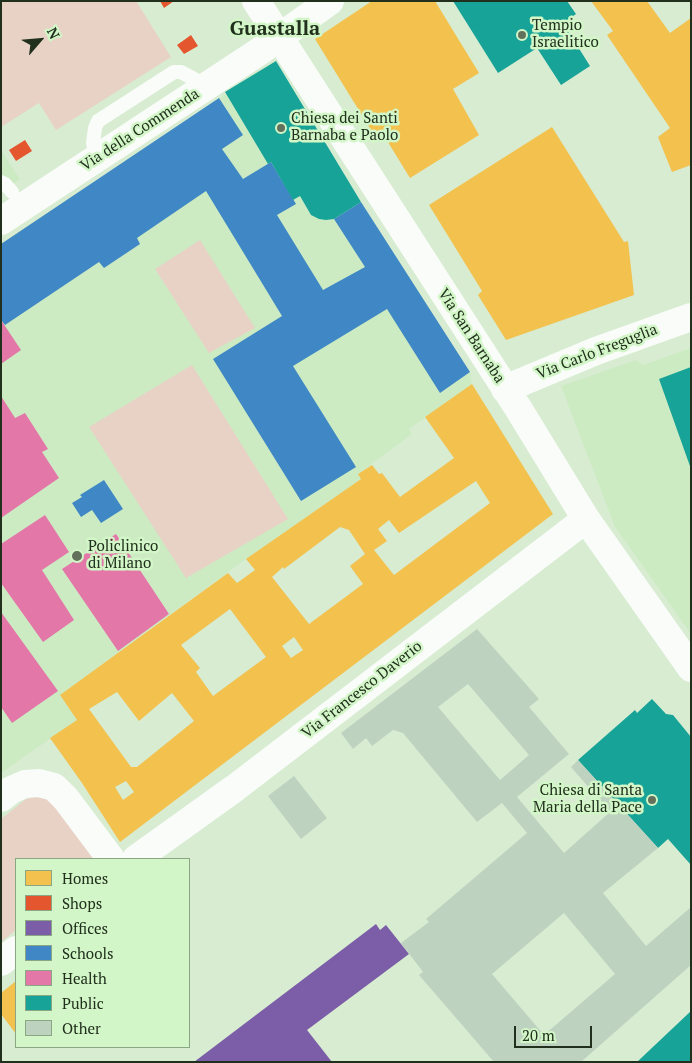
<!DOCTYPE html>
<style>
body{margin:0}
#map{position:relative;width:692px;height:1063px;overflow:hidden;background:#d8ecd2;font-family:"PT Serif",serif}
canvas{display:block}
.frame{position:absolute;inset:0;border:2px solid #212f1d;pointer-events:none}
.legend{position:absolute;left:15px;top:858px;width:175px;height:190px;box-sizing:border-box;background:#d2f6c7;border:1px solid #8ba683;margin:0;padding:6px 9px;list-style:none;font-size:15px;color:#212f1d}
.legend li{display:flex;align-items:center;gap:10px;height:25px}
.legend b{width:25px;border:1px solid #8ba683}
.north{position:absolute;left:15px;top:15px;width:50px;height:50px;-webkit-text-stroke:4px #d2f6c7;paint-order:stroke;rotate:63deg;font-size:14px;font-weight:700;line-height:20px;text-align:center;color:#212f1d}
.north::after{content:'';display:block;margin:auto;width:18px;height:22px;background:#212f1d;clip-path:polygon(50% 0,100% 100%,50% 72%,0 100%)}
.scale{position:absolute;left:514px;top:1026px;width:78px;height:22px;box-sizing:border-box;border:2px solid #212f1d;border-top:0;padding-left:6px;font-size:15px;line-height:18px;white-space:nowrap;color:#212f1d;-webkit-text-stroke:4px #d2f6c7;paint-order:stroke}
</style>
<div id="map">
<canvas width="692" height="1063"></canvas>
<div class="frame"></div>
<ul class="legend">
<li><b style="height:14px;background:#f2c14e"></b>Homes</li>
<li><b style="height:14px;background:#e4572e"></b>Shops</li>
<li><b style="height:14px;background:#7b5ea7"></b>Offices</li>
<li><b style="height:14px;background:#3f88c5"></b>Schools</li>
<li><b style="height:14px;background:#e377a8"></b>Health</li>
<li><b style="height:14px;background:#17a398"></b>Public</li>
<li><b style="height:14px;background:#bed2c0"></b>Other</li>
</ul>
<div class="north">N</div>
<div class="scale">20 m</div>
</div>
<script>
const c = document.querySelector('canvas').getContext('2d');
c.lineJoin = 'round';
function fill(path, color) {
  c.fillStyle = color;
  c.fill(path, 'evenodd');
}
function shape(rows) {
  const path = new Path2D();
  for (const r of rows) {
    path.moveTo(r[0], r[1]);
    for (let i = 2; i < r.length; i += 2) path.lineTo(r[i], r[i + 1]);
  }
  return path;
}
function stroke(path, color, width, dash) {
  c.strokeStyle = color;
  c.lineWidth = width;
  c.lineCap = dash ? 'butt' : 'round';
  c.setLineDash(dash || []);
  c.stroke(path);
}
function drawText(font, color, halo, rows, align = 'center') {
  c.font = font + ' "PT Serif",serif';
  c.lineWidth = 5;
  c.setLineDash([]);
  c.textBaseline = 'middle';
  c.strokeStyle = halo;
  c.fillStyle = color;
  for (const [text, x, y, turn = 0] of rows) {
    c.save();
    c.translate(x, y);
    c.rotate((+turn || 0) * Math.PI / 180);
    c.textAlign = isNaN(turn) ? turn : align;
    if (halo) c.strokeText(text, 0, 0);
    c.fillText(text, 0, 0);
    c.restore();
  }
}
fill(shape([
 [226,94,268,163,293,200,300,196,311,215,319,219,326,220,334,219,361,202,470,372,472,384,409,429,412,434,358,474,361,479,246,559,60,695,77,720,1,773,1,244],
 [1,150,20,179,1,191],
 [691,348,691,634,615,527,561,386,636,360,643,365]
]), '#ccebc3');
fill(shape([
 [1,1,136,1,171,57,56,130,39,103,1,127],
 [200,240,255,328,209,353,155,269],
 [192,365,288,519,186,578,89,427],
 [39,796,52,799,98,859,16,859,16,930,1,942,1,819,26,799]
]), '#e8d2c6');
fill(shape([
 [372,1,435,1,479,73,453,89,479,135,410,178,383,134,376,138,315,39],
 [591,1,647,1,670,33,691,18,691,165,672,172,658,137,670,128,607,35,613,31],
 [552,127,624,242,628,241,634,295,506,340,478,295,482,291,429,205],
 [472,384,553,514,120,842,82,783,50,738,77,720,60,695,228,573,237,583,255,570,246,559,361,479,358,474,372,465,379,474,382,473,400,497,454,458,425,417],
 [476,481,490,503,394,575,374,550,387,541,378,529,389,520,399,533],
 [340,527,349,530,365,554,350,566,363,584,309,624,272,577,283,567,284,569],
 [230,609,266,657,213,696,196,672,200,668,181,645],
 [294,637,303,650,291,658,282,646],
 [117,692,139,721,172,693,194,721,137,767,131,767,89,709],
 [126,781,134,792,123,800,115,787],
 [16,981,16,1034,1,1014,1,993]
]), '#f2c14e');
fill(shape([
 [160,1,174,1,164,8],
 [191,35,198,46,184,54,177,45],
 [25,140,32,151,16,161,9,150]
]), '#e4572e');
fill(shape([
 [376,924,380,930,386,925,409,954,307,1030,332,1062,194,1062]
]), '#7b5ea7');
fill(shape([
 [219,98,243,135,222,149,243,179,271,162,296,204,277,215,323,290,365,267,334,219,361,202,470,372,440,393,387,309,293,366,356,467,301,501,213,359,282,316,206,191,137,238,140,244,104,268,99,262,5,325,1,320,1,244],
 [104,480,123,509,101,523,92,510,81,517,72,503,82,497,80,495]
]), '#3f88c5');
fill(shape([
 [1,320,21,350,1,364],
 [1,396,15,418,25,413,48,449,42,452,59,478,1,518],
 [45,515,69,552,42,570,74,620,43,642,1,583,1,544],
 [116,534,169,614,118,651,62,569],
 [1,612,58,691,12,723,1,707]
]), '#e377a8');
fill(shape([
 [453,1,567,1,576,14,563,23,590,66,561,85,537,48,498,73],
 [276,61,361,202,334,219,326,220,319,219,311,215,300,196,293,200,271,162,268,164,225,92],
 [691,367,691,469,659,379],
 [652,699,666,714,673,715,691,737,691,865,668,839,658,848,578,760,635,710,637,713],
 [691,1011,691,1062,637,1062]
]), '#17a398');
fill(shape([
 [477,629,539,699,529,707,569,754,517,797,564,853,610,812,571,767,578,760,658,848,603,893,646,946,691,907,691,965,581,1062,494,1062,419,975,423,972,401,943,429,922,426,919,527,833,502,803,477,822,403,733,393,730,372,746,366,738,353,749,341,733],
 [468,684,529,755,500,780,438,707],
 [564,913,615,974,544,1035,492,974],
 [294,776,327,818,301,839,268,796]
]), '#bed2c0');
stroke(shape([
 [96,159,93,143,95,128,98,121,174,72,181,72,207,86],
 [1,182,5,184,12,192]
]), '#f9fcf8', 14);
stroke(shape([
 [256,1,518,408,586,519,691,668],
 [1,221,260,51,330,1],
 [505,389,596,351,691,317],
 [1,798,11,790,25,784,39,783,54,787,66,799,111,859],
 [136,859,235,788,586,519],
 [1,962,16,950]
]), '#f9fcf8', 28);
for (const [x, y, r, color] of [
 [522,35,5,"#61715c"],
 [281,128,5,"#61715c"],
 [77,556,6,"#61715c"],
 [652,800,5,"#61715c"]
]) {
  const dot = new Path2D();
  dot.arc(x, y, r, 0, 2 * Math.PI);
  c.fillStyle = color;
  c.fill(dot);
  stroke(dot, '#d2f6c7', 2);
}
drawText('15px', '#212f1d', '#d2f6c7', [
 ["Tempio",532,26],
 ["Israelitico",532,43],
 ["Chiesa dei Santi",291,119],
 ["Barnaba e Paolo",291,136],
 ["Policlinico",88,547],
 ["di Milano",88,564],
 ["Chiesa di Santa",642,791,"right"],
 ["Maria della Pace",642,808,"right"]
], 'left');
drawText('15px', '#212f1d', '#d2f6c7', [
 ["Via della Commenda",140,130,-33],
 ["Via San Barnaba",471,336,57],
 ["Via Carlo Freguglia",597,352,-21],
 ["Via Francesco Daverio",362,690,-38]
]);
drawText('bold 20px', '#212f1d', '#d2f6c7', [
 ["Guastalla",275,29]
]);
</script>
